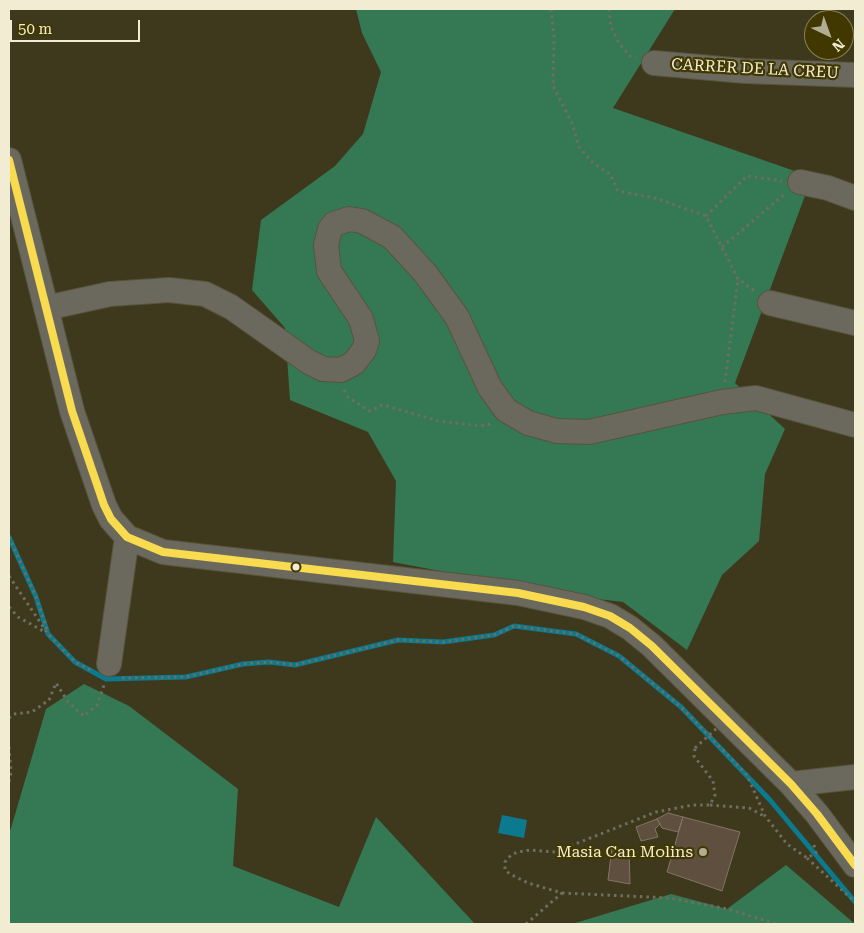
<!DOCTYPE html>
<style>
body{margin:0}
#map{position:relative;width:864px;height:933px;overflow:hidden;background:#3e391c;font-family:"Roboto Serif",serif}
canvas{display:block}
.frame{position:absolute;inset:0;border:10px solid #f1ecd2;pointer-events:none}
.north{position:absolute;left:804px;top:10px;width:50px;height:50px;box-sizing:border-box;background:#413801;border:1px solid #878055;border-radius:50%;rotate:138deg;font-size:14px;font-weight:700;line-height:20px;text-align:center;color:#f1ecd2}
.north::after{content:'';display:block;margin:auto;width:18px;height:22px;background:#b2ad92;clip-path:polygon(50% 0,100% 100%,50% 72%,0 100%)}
.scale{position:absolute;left:10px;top:20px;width:130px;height:22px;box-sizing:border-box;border:2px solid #f1ecd2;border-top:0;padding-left:6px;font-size:15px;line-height:18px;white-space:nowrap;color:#f1ecd2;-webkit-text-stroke:4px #413801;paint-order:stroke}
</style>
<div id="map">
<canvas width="864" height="933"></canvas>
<div class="frame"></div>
<div class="north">N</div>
<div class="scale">50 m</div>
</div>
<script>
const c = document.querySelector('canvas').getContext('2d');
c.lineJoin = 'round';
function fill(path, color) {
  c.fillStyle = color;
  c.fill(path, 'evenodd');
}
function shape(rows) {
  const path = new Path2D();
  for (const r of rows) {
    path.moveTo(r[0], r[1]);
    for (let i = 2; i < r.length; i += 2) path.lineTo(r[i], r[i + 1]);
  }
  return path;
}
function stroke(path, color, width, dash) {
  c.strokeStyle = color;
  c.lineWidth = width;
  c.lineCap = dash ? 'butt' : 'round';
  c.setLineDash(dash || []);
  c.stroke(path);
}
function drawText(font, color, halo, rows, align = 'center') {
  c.font = font + ' "Roboto Serif",serif';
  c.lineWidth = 4.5;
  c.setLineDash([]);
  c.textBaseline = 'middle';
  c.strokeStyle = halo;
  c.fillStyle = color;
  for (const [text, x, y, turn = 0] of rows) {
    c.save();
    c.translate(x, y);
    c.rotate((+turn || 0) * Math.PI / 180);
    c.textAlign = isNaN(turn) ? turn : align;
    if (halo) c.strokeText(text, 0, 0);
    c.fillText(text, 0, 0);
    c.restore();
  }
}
fill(shape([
 [356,9,675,9,613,108,812,177,735,383,785,429,765,474,759,541,722,575,687,650,623,602,565,595,393,562,396,481,368,432,290,400,285,328,252,290,261,220,335,166,363,134,381,72,362,33],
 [84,684,129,706,238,789,233,866,339,907,376,817,475,924,9,924,9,835,46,709],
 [786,865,855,924,572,924,671,894,727,909]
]), '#357954');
fill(shape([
 [502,815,527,820,524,838,498,833]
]), '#0b798e');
stroke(shape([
 [9,537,36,597,48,634,75,662,106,679,186,677,243,664,269,662,295,665,398,640,443,642,494,635,514,626,576,634,619,656,681,707,770,800,855,902]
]), '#0b798e', 5);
const building = shape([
 [668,813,683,817,678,832,662,828,660,824,657,819,668,813],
 [683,817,740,832,722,891,667,872,683,817],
 [657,819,660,824,655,829,658,837,641,841,636,827,657,819],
 [612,847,629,849,630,884,608,880,612,847]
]);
fill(building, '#5e4f3e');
stroke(building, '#827565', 1);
const minor = shape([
 [654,63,745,71,855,75],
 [9,160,72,411,104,505,111,519,127,537,163,552,518,593,584,607,610,616,630,628,652,646,791,784,817,814,855,865],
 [800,182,828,188,855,198],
 [770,303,855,323],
 [46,308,110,294,169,290,205,294,231,307,309,362,323,369,341,370,354,363,364,350,367,341,361,319,329,271,326,245,330,229,334,224,349,219,362,221,392,237,425,273,457,317,490,388,506,410,528,423,557,431,589,432,722,402,756,398,855,425],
 [109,664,127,537],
 [791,784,855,777]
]);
stroke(minor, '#58543c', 26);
stroke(shape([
 [551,9,554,37,553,86,572,123,579,147,593,163,610,174,618,191,655,198,706,216,738,279,756,292],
 [609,9,611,27,619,43,630,56,636,57],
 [706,216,747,176,782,181],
 [722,247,786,193],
 [725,382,738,279],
 [344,390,348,397,369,411,383,405,439,421,480,426,492,424],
 [9,537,36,597,47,629],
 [9,576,48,634,75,662,91,670],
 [9,607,18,617,45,632],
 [122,678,186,677,243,664,269,662,295,665,398,640,443,642,494,635,514,626,576,634,619,656,681,707,747,775,765,816,787,844,807,858,816,853,814,845],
 [9,718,13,714,32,712,49,700,56,683,68,702,84,716,97,705,105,682],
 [9,747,11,772,9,782],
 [710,805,749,808,764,816],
 [807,858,855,902],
 [562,893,670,898,727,909,777,924],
 [526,924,562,893,528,883,510,874,505,870,505,862,511,855,518,852,530,850,555,852,656,812,693,805,710,805,715,795,713,781,694,756,695,748]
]), '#6f6e61', 3, [2.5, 4]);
stroke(minor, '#6b695e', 24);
stroke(shape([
 [695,748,717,728]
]), '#6f6e61', 3, [2.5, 4]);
stroke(shape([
 [9,160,72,411,104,505,111,519,127,537,163,552,518,593,584,607,610,616,630,628,652,646,791,784,817,814,855,865]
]), '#f9db4f', 8);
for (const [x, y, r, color] of [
 [296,567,4.5,"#f1ecd2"],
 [703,852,5,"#b2ad92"]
]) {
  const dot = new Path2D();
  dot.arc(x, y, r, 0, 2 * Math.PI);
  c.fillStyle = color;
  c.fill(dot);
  stroke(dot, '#413801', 2);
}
drawText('16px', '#f1ecd2', '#413801', [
 ["CARRER DE LA CREU",755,69,3]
]);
drawText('16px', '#f1ecd2', '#413801', [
 ["Masia Can Molins",693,852]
], 'right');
</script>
